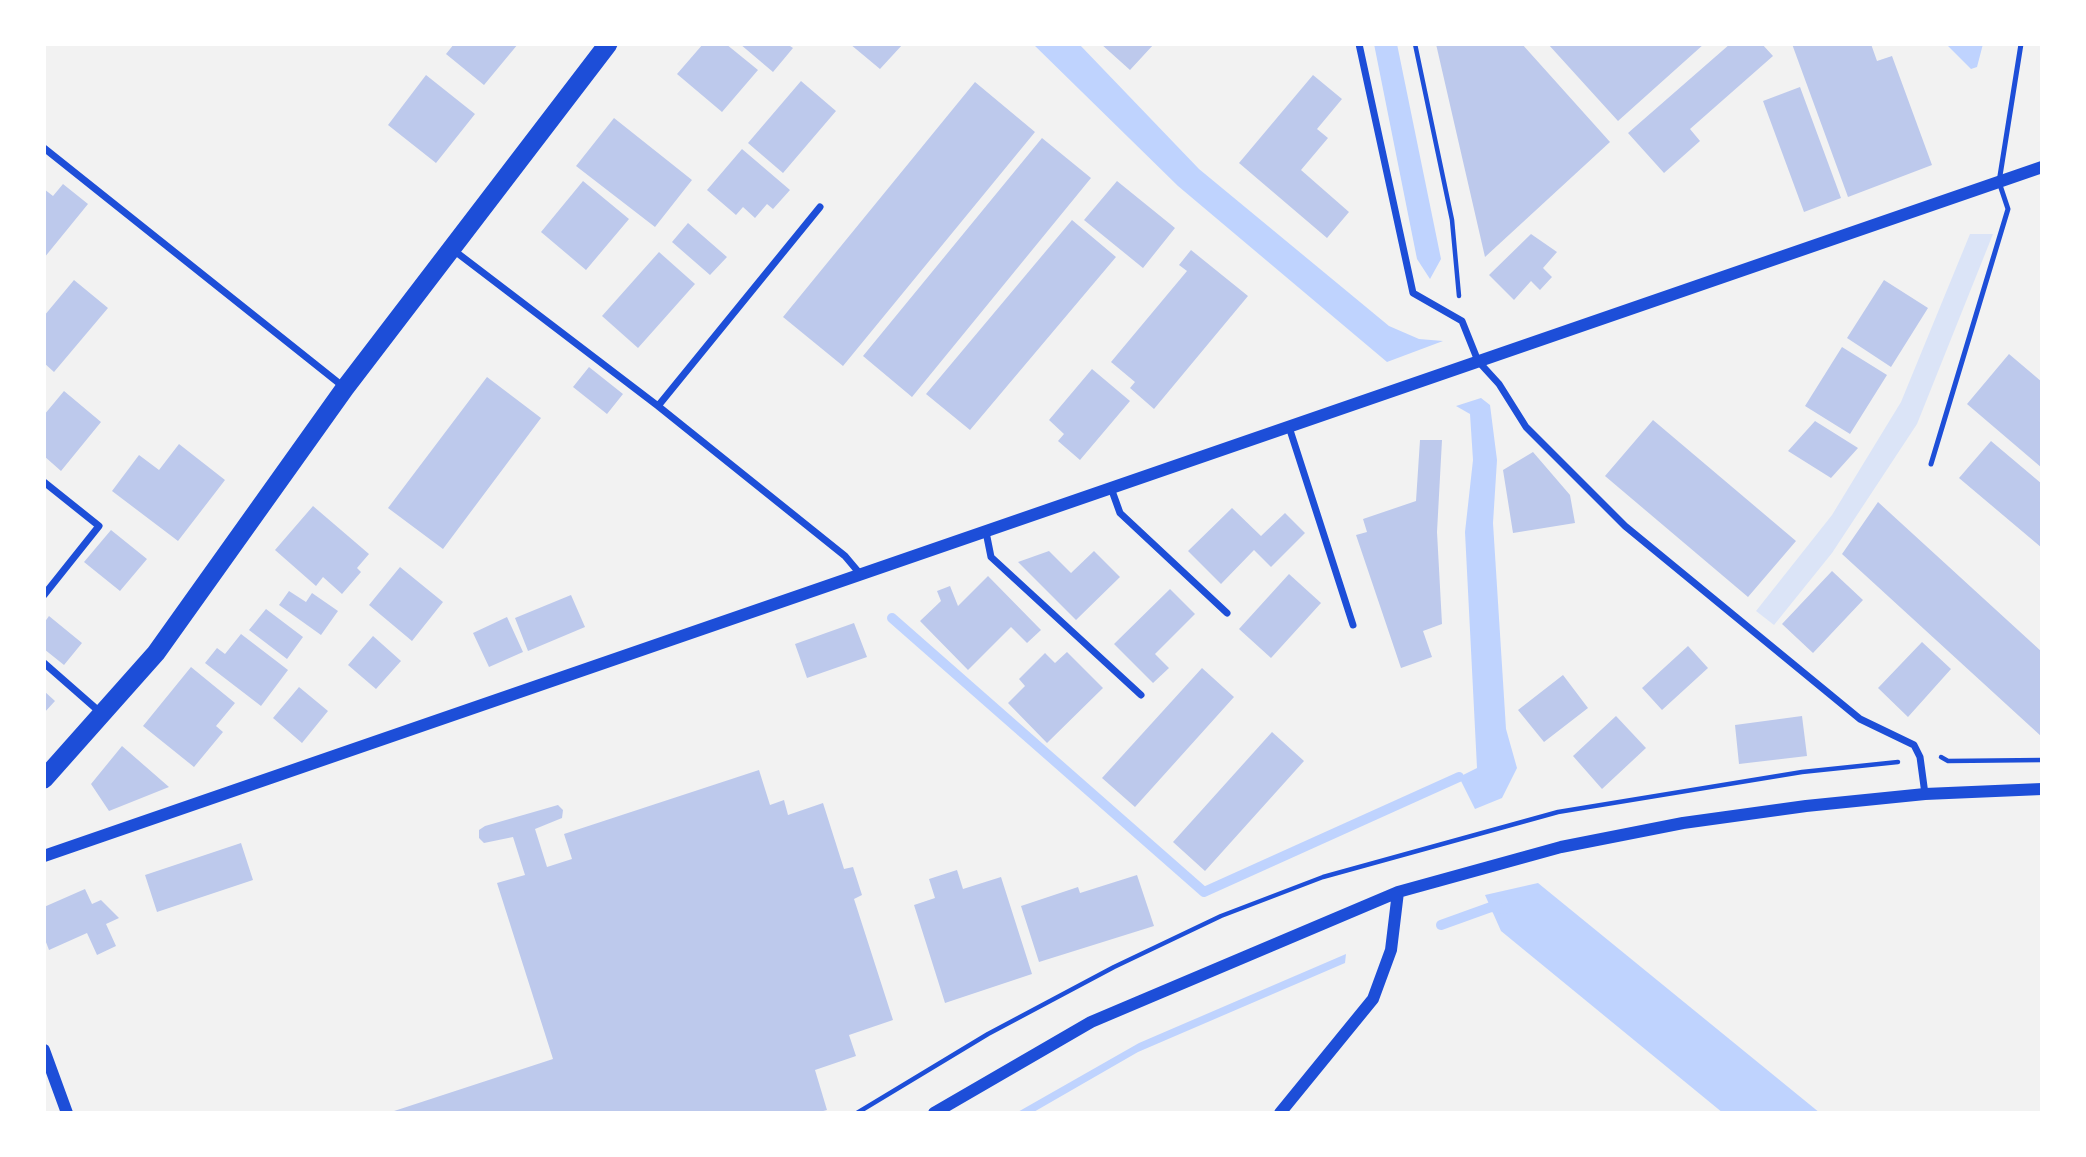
<!DOCTYPE html>
<style>
body{margin:0}
#map{position:relative;width:2086px;height:1157px;overflow:hidden;background:#f2f2f2;font-family:Spectral,serif}
canvas{display:block}
.frame{position:absolute;inset:0;border:46px solid #fff;pointer-events:none}
</style>
<div id="map">
<canvas width="2086" height="1157"></canvas>
<div class="frame"></div>
</div>
<script>
const c = document.querySelector('canvas').getContext('2d');
c.lineJoin = 'round';
function fill(path, color) {
  c.fillStyle = color;
  c.fill(path, 'evenodd');
}
function shape(rows) {
  const path = new Path2D();
  for (const r of rows) {
    path.moveTo(r[0], r[1]);
    for (let i = 2; i < r.length; i += 2) path.lineTo(r[i], r[i + 1]);
  }
  return path;
}
function stroke(path, color, width, dash) {
  c.strokeStyle = color;
  c.lineWidth = width;
  c.lineCap = dash ? 'butt' : 'round';
  c.setLineDash(dash || []);
  c.stroke(path);
}
fill(shape([
 [1970,234,1993,234,1917,424,1832,553,1774,625,1756,611,1832,515,1901,402]
]), '#dbe4f7');
fill(shape([
 [1033,44,1079,44,1199,169,1389,326,1419,339,1443,341,1387,362,1178,186],
 [1374,44,1397,44,1441,259,1430,279,1417,259],
 [1946,44,1983,44,1977,67,1971,69],
 [1481,398,1490,405,1497,460,1493,523,1506,729,1517,768,1502,798,1475,809,1459,777,1477,768,1465,532,1473,460,1470,414,1456,406],
 [1538,883,1820,1113,1723,1113,1501,931,1485,895],
 [1346,954,1345,963,1138,1052,1032,1113,1016,1113,1139,1043]
]), '#bfd3fe');
stroke(shape([
 [892,618,1204,892,1459,777],
 [1441,925,1491,907,1505,909]
]), '#bfd3fe', 10);
fill(shape([
 [454,44,518,44,484,85,446,54],
 [703,44,726,44,758,70,722,112,677,74],
 [740,44,787,44,793,48,773,72],
 [850,44,903,44,880,69],
 [1101,44,1154,44,1130,70],
 [1436,44,1522,44,1610,142,1485,257],
 [1548,44,1704,44,1618,121],
 [1730,44,1762,44,1773,56,1690,129,1700,141,1664,173,1628,133],
 [1792,44,1871,44,1877,61,1892,56,1932,165,1848,197],
 [426,75,475,114,436,163,388,125],
 [1313,75,1342,99,1317,129,1328,138,1301,170,1349,212,1327,238,1239,163],
 [801,81,836,111,783,173,748,143],
 [975,82,1035,132,843,366,783,317],
 [1800,87,1841,198,1804,212,1763,101],
 [614,118,692,180,655,227,576,166],
 [1042,138,1091,178,912,397,863,356],
 [742,149,790,190,773,209,767,204,755,218,743,207,736,215,707,190],
 [583,181,629,219,586,270,541,232],
 [1117,181,1175,228,1143,268,1084,220],
 [63,184,88,204,44,258,44,189,53,196],
 [1072,220,1116,257,970,430,926,394],
 [688,223,727,257,710,275,672,242],
 [1531,234,1557,252,1543,268,1552,277,1540,290,1531,281,1514,300,1489,275],
 [1191,250,1248,296,1154,409,1130,388,1135,382,1111,362,1187,271,1179,265],
 [659,252,695,284,638,348,602,316],
 [74,280,108,308,54,372,44,363,44,316],
 [1884,280,1928,308,1891,367,1847,338],
 [1842,347,1887,375,1850,434,1805,406],
 [2009,354,2042,382,2042,468,1967,404],
 [589,367,623,394,607,414,573,387],
 [1092,369,1130,401,1080,460,1058,441,1064,434,1049,420],
 [487,377,541,418,443,549,388,508],
 [64,391,101,422,61,471,44,456,44,415],
 [1653,420,1796,541,1748,597,1605,476],
 [1815,421,1858,448,1831,478,1788,451],
 [1420,440,1442,440,1437,532,1442,624,1423,631,1432,657,1401,668,1356,535,1367,532,1363,519,1416,501],
 [1991,441,2042,484,2042,548,1959,478],
 [179,444,225,480,178,541,112,491,139,455,159,470],
 [1533,452,1570,495,1575,523,1513,533,1503,470],
 [1878,502,2042,652,2042,737,1842,554],
 [313,506,369,554,357,568,361,572,342,594,323,577,316,586,275,550],
 [1232,508,1261,536,1285,513,1305,533,1271,567,1254,550,1221,584,1188,551],
 [111,530,147,559,120,591,84,562],
 [1049,551,1071,573,1094,551,1120,577,1076,620,1018,562],
 [400,567,443,602,412,641,369,605],
 [1832,571,1863,600,1813,653,1782,624],
 [1289,574,1321,603,1271,658,1239,629],
 [988,576,1041,630,1027,643,1011,627,968,670,920,621,941,601,937,591,950,586,958,606],
 [1170,589,1195,614,1155,654,1169,668,1153,683,1114,644],
 [289,591,306,602,312,593,338,611,321,635,279,605],
 [571,595,585,627,528,651,515,618],
 [266,609,303,637,287,659,249,630],
 [49,616,82,643,64,665,44,649,44,623],
 [507,617,523,652,489,667,473,633],
 [854,623,867,657,807,678,795,644],
 [241,634,288,670,261,706,205,663,217,648,225,654],
 [373,636,401,661,376,689,348,665],
 [1922,642,1951,669,1908,717,1878,688],
 [1688,646,1708,668,1662,710,1642,688],
 [1067,652,1103,688,1047,743,1008,703,1025,686,1019,679,1045,653,1055,663],
 [191,667,235,703,216,726,223,732,194,767,143,726],
 [1202,668,1234,697,1135,807,1102,778],
 [1563,675,1588,708,1544,742,1518,710],
 [299,687,328,711,302,743,273,718],
 [44,691,55,701,44,713],
 [1616,716,1646,748,1602,789,1573,756],
 [1802,716,1807,756,1739,764,1735,725],
 [1272,732,1304,761,1205,871,1173,842],
 [122,746,169,787,109,811,91,784],
 [759,770,770,805,784,800,788,815,823,803,844,869,853,867,862,895,854,899,893,1020,849,1035,856,1056,815,1070,827,1110,816,1113,388,1113,553,1059,497,883,525,875,513,837,484,843,479,838,479,830,485,826,558,805,563,810,562,818,535,829,547,867,572,859,564,834],
 [241,843,253,880,157,912,145,875],
 [957,870,963,889,1001,877,1032,974,945,1003,914,905,935,898,929,879],
 [1137,875,1154,926,1039,962,1021,906,1078,887,1080,893],
 [85,889,92,904,101,900,119,918,106,924,116,946,97,955,87,933,49,950,44,937,44,907]
]), '#bdc9ec');
stroke(shape([
 [1415,44,1452,220,1459,296],
 [1941,757,1948,761,2042,760],
 [857,1113,988,1034,1114,967,1221,916,1323,877,1558,812,1802,772,1898,762]
]), '#1d4ed8', 4.5);
stroke(shape([
 [1931,464,2008,209,1999,182,2021,44]
]), '#1d4ed8', 5);
stroke(shape([
 [1359,44,1413,293,1462,321,1478,361,1499,384,1526,427,1625,526,1860,719,1914,745,1920,757,1925,794],
 [44,148,345,388],
 [452,249,658,406,845,556,861,575],
 [658,406,820,207],
 [1289,427,1353,625],
 [44,482,99,526,44,595],
 [1111,488,1120,513,1227,613],
 [986,532,991,557,1141,695],
 [44,663,101,713]
]), '#1d4ed8', 7);
stroke(shape([
 [44,856,2042,167],
 [44,1050,67,1113],
 [934,1113,1091,1022,1398,892,1561,847,1683,823,1806,806,1925,794,2042,789],
 [1280,1113,1373,999,1391,950,1398,892]
]), '#1d4ed8', 12);
stroke(shape([
 [44,779,156,653,345,388,608,44]
]), '#1d4ed8', 19);
</script>
